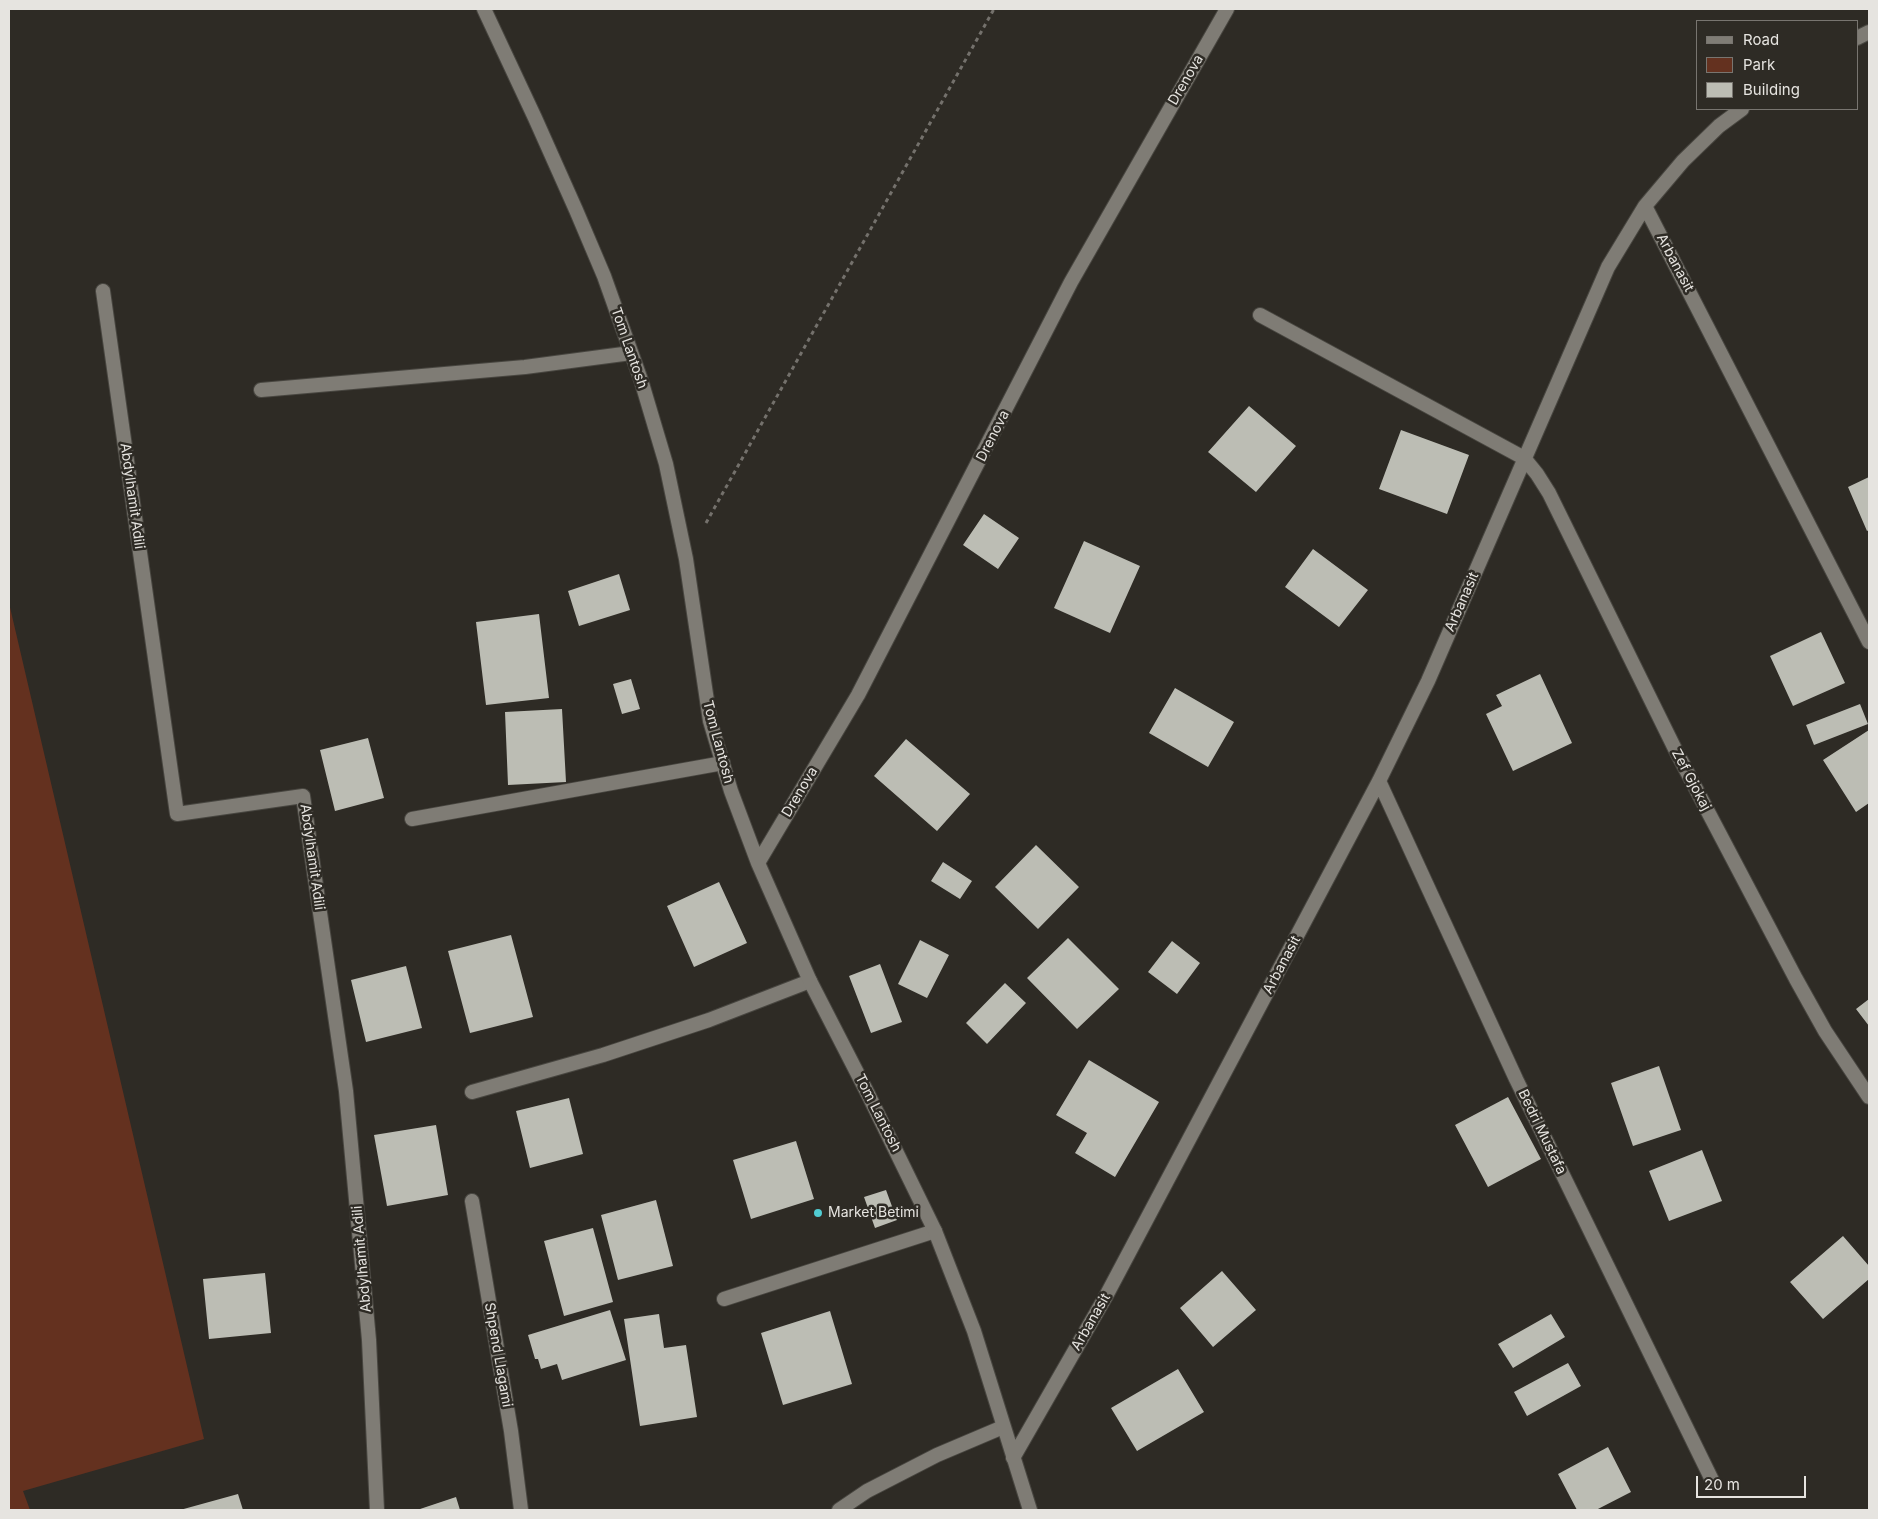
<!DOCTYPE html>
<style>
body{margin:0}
#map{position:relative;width:1878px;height:1519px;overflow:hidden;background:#2e2b25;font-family:Inter,sans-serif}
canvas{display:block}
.frame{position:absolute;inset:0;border:10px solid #e6e4e0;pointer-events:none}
.legend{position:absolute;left:1696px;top:20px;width:162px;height:90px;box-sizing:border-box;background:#2e2b25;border:1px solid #787570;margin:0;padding:6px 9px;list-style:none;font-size:15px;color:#e6e4e0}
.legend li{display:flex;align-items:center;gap:10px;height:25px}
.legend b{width:25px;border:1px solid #787570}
.scale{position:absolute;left:1696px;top:1476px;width:110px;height:22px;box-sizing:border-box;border:2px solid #e6e4e0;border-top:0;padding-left:6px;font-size:15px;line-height:18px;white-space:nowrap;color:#e6e4e0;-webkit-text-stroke:4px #2e2b25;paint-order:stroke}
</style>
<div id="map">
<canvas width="1878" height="1519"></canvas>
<div class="frame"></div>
<ul class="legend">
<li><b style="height:6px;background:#7f7c75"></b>Road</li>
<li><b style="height:14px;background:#64311f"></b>Park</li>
<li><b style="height:14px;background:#bcbdb4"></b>Building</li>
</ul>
<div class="scale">20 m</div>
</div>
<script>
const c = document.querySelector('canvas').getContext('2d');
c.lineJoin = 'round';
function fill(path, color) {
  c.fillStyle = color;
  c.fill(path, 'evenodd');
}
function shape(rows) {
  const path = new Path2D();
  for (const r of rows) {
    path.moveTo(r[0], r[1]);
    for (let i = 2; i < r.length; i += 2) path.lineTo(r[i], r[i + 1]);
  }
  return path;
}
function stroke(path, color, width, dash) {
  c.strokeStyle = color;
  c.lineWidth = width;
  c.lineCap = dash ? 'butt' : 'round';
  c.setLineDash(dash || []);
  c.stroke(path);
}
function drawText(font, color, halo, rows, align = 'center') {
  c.font = font + ' Inter,sans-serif';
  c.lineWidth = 5;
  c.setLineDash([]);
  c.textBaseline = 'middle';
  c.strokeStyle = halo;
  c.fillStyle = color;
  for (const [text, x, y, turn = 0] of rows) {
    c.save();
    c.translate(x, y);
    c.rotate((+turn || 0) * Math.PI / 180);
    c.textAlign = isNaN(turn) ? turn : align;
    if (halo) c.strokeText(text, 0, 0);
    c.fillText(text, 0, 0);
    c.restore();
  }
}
fill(shape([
 [9,603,204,1439,23,1491,30,1510,9,1510]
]), '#64311f');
fill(shape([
 [1249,406,1296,446,1256,492,1208,452],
 [1401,430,1469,455,1447,514,1379,489],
 [1869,477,1869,530,1867,531,1848,487],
 [984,514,1019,538,998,569,963,545],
 [1084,541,1140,566,1110,633,1054,608],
 [1313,549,1368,590,1339,627,1285,587],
 [619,574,630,610,579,626,568,591],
 [539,614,549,698,486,705,476,622],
 [1821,632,1845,683,1793,706,1770,656],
 [1540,674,1572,743,1513,771,1486,714,1502,706,1496,695],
 [631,679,640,709,622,714,613,684],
 [1175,688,1234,722,1208,767,1149,733],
 [1860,704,1868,724,1814,745,1806,725],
 [562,709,566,782,508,785,505,712],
 [1869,730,1869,803,1856,812,1823,760],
 [368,738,384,798,335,811,320,750],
 [906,739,970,794,937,831,874,776],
 [1036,845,1079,887,1038,929,995,887],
 [943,862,972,881,960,899,931,881],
 [719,882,747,943,694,967,667,906],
 [511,935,533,1017,470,1033,448,951],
 [1068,938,1119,989,1077,1029,1027,978],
 [920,940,949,955,927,998,898,984],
 [1172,941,1200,963,1177,994,1148,972],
 [880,964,902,1022,871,1033,849,976],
 [406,966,422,1028,366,1042,351,980],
 [1005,983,1026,1003,987,1044,966,1023],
 [1869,999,1869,1026,1856,1009],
 [1089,1060,1159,1102,1115,1177,1075,1153,1087,1133,1056,1115],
 [1659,1066,1681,1130,1633,1146,1611,1083],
 [1508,1097,1541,1159,1488,1187,1455,1125],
 [569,1098,583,1154,530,1168,516,1111],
 [436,1125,448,1195,387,1206,374,1135],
 [796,1141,814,1199,751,1219,733,1160],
 [1702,1150,1722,1201,1669,1221,1649,1171],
 [886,1190,897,1220,875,1228,864,1197],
 [656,1200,673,1266,618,1280,601,1215],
 [593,1228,613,1302,564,1316,544,1241],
 [1843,1236,1869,1266,1869,1279,1823,1319,1790,1282],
 [1222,1271,1256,1310,1213,1347,1180,1308],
 [265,1273,271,1333,209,1339,203,1279],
 [610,1310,626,1360,562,1380,557,1364,541,1369,538,1359,535,1359,528,1335],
 [830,1311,852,1384,783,1405,761,1333],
 [659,1314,664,1348,686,1345,697,1417,640,1426,624,1319],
 [1551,1314,1565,1337,1513,1368,1498,1344],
 [1568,1363,1581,1386,1527,1416,1514,1392],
 [1178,1369,1204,1412,1137,1451,1111,1408],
 [1608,1447,1631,1492,1596,1510,1577,1510,1558,1474],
 [238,1494,243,1510,180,1510],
 [456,1497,460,1510,417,1510]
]), '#bcbdb4');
const service = shape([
 [1260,315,1524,458],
 [261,390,525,367,631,353],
 [412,819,723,763],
 [472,1092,603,1055,709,1020,810,981],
 [724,1299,935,1231],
 [839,1510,867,1491,937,1455,1003,1427]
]);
const minor = shape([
 [484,9,535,118,576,210,604,276,641,380,666,464,686,559,710,721,731,791,758,863,810,981,868,1094,935,1231,974,1331,1030,1510],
 [1857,38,1869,32],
 [1645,206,1869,642],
 [103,291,177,814,303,796,346,1091,369,1340,377,1510],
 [1524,458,1537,474,1549,493,1675,749,1796,979,1825,1031,1869,1097],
 [1379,781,1516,1079,1712,1480],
 [758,863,858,695,1071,282,1227,9],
 [472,1201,511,1431,521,1510],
 [1013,1458,1106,1296,1379,781,1428,681,1608,267,1645,206,1683,161,1719,126,1742,109]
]);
stroke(service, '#484640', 16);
stroke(minor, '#484640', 16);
stroke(shape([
 [706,523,994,9]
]), '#74716c', 3, [4, 4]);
stroke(service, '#7f7c75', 14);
stroke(minor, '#7f7c75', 14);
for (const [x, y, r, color] of [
 [818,1213,5,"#51ccd2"]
]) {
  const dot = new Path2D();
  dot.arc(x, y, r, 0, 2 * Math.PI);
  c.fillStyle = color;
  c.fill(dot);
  stroke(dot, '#2e2b25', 2);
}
drawText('14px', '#e6e4e0', '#2e2b25', [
 ["Drenova",1186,80,-60],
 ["Arbanasit",1675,263,62],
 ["Tom Lantosh",629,348,71],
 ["Drenova",993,436,-63],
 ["Abdylhamit Adili",132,496,82],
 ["Arbanasit",1462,602,-66],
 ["Tom Lantosh",718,742,75],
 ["Zef Gjokaj",1691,780,62],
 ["Drenova",800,792,-59],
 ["Abdylhamit Adili",312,857,82],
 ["Arbanasit",1282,965,-62],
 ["Tom Lantosh",878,1113,63],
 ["Bedri Mustafa",1542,1132,64],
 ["Abdylhamit Adili",362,1259,-95],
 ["Arbanasit",1091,1322,-60],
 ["Shpend Llagami",498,1355,80]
]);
drawText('14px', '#e6e4e0', '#2e2b25', [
 ["Market Betimi",828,1213]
], 'left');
</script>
